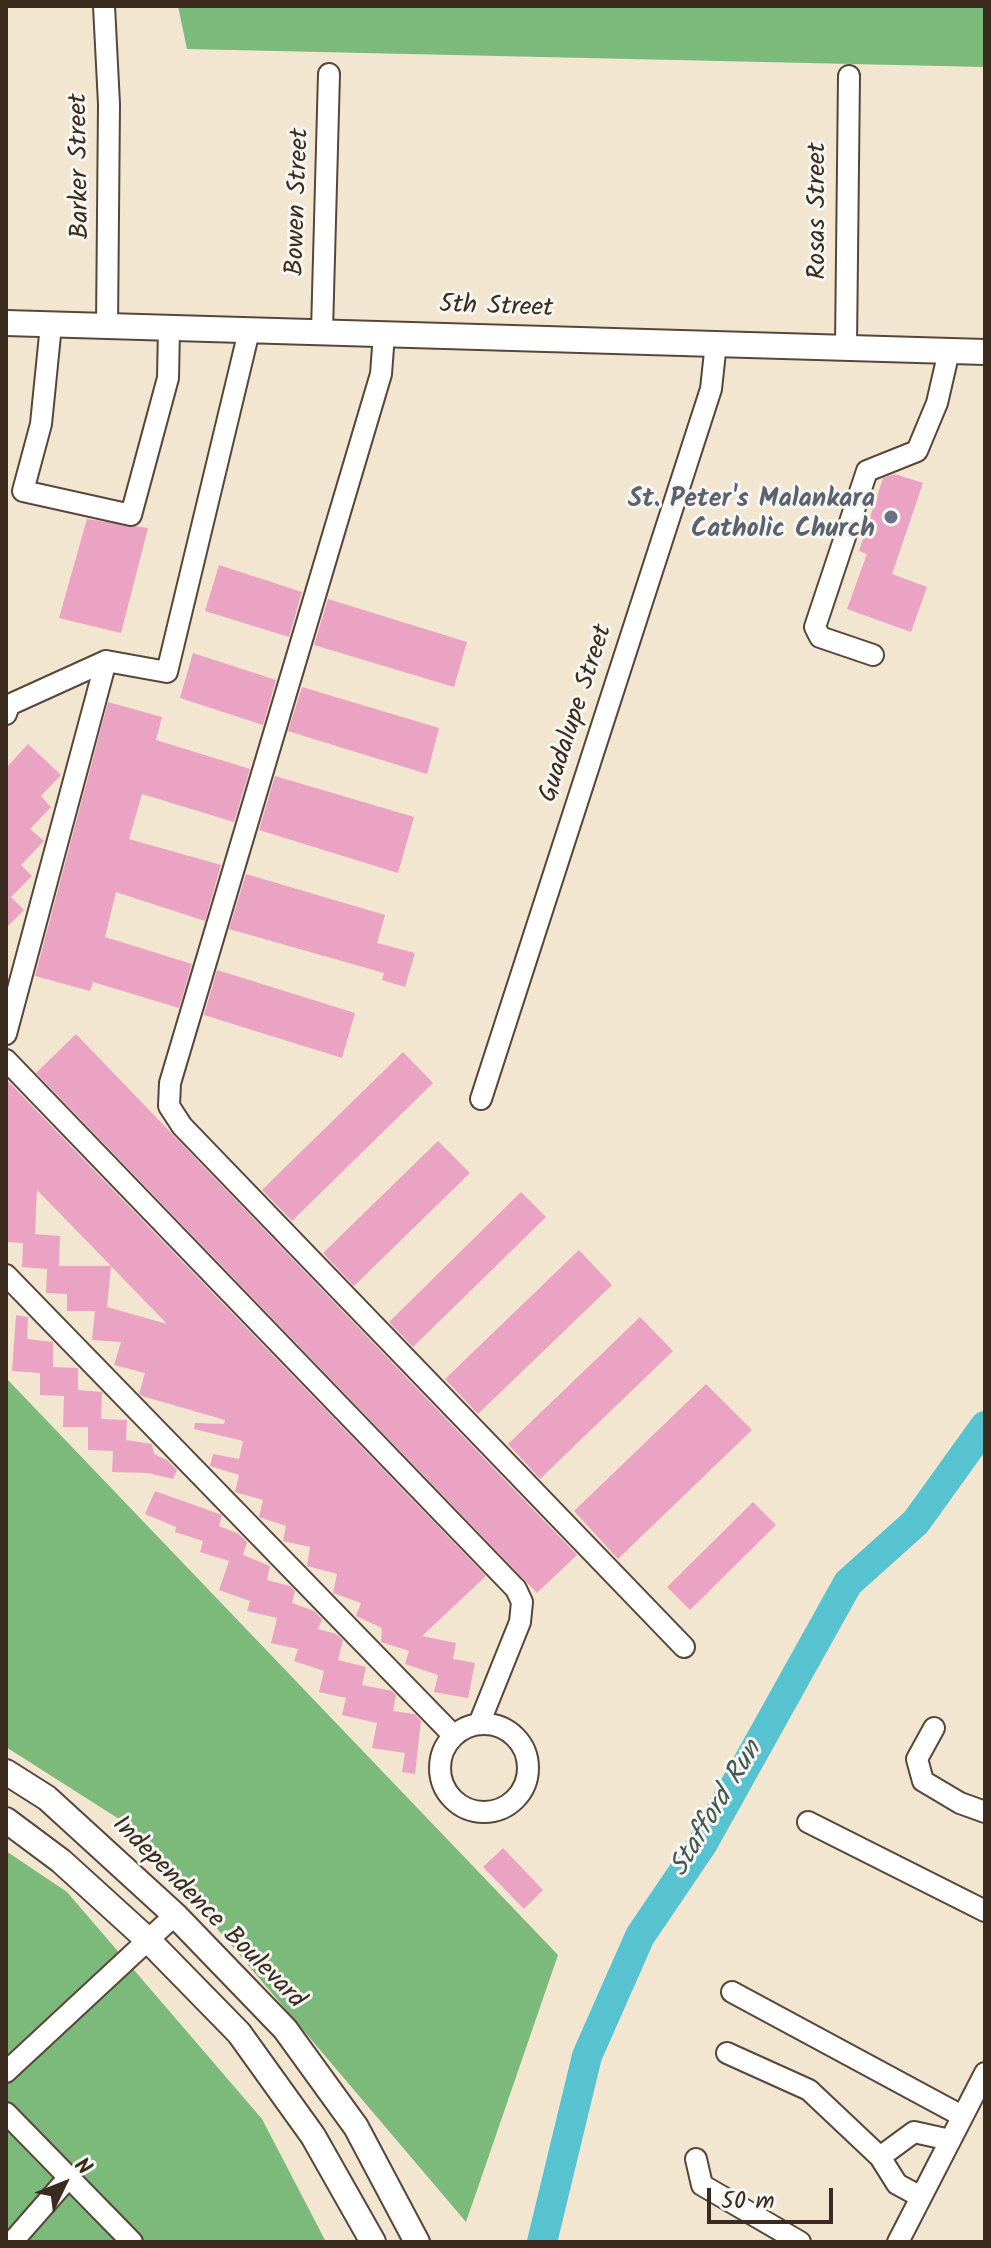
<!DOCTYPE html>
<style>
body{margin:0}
#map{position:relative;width:991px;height:2248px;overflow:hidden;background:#f3e6d0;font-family:Kalam,sans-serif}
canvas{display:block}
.frame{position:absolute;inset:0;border:8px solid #3b2a1e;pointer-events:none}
.north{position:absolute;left:24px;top:2144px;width:80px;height:80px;-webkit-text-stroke:6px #f6f6f2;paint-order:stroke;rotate:47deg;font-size:22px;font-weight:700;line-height:32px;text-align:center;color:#3b2a1e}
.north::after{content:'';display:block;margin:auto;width:28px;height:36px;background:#3b2a1e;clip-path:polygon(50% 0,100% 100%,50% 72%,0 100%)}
.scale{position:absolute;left:707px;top:2188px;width:126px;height:36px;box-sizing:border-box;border:4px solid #3b2a1e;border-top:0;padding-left:10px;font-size:24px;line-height:28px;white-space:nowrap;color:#3b2a1e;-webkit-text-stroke:6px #f6f6f2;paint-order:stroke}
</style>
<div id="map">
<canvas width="991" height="2248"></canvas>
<div class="frame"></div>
<div class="north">N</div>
<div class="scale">50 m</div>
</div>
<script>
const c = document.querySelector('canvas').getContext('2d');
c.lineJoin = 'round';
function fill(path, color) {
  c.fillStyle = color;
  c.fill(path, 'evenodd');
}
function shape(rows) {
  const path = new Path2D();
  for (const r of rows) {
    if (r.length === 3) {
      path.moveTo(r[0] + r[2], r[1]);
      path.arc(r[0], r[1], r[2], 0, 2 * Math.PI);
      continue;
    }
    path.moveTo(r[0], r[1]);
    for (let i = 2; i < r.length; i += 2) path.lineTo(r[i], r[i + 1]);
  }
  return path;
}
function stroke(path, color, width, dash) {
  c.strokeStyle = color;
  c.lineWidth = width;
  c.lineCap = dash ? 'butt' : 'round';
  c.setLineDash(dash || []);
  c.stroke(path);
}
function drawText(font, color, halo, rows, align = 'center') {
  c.font = font + ' Kalam,sans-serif';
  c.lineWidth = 6;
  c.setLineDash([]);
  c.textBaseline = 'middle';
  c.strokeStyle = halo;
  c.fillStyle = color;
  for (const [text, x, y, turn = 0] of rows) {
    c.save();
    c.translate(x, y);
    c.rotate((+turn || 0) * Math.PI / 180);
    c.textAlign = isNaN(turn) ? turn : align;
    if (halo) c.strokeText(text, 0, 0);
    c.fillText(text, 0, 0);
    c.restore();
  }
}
fill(shape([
 [178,6,985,6,985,67,187,49],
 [6,1378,558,1955,466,2222,130,1826,6,1747],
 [6,1851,67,1892,262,2119,326,2242,6,2242]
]), '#7bba7a');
stroke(shape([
 [542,2242,587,2056,640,1936,703,1843,848,1583,916,1522,985,1426]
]), '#57c3d1', 30);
fill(shape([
 [895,474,923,483,892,574,927,587,911,632,847,609,867,554,859,551,883,478],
 [87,519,148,528,121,633,59,618],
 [219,565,302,592,289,637,205,611],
 [328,599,467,642,454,687,314,645],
 [193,653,276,680,263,725,180,698],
 [302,687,439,728,427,774,288,731],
 [108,702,162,717,156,740,250,769,234,822,142,794,129,839,221,865,205,921,116,892,105,937,192,964,179,1008,93,982,90,991,35,976],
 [28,744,61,775,41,796,51,807,30,829,44,841,21,865,32,876,11,897,24,910,6,928,6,768],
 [275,776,414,817,398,873,259,830],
 [246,874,385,915,377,943,415,953,405,987,382,980,384,973,229,929],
 [217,970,355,1013,342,1058,204,1015],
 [76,1034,577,1555,537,1593,36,1073],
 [403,1052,433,1083,292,1221,262,1190],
 [6,1079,486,1576,422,1636,456,1643,453,1659,475,1663,468,1698,434,1692,438,1675,405,1664,409,1651,381,1642,382,1628,356,1616,361,1603,333,1593,337,1574,307,1566,310,1547,283,1541,286,1526,259,1517,263,1500,235,1492,239,1475,210,1466,213,1454,239,1459,243,1441,194,1429,195,1423,224,1424,225,1420,142,1396,139,1394,145,1373,114,1365,121,1342,92,1340,95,1311,67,1311,67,1294,46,1293,47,1269,22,1267,23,1243,6,1242],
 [37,1190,111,1266,167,1324,107,1307,111,1266,59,1266,60,1236,35,1234],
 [438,1141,470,1173,354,1286,323,1253],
 [521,1192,546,1217,413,1347,389,1322],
 [579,1250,612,1285,478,1414,445,1379],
 [16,1315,28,1317,27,1339,53,1342,53,1367,78,1368,78,1390,102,1392,101,1419,127,1420,126,1440,152,1444,154,1454,167,1460,177,1470,173,1479,148,1473,112,1472,113,1451,88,1450,88,1427,63,1427,64,1396,40,1395,40,1373,12,1371],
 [640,1317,673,1351,540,1479,508,1444],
 [706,1384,752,1430,618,1559,574,1511],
 [155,1491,222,1515,219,1526,239,1534,247,1542,243,1555,270,1566,267,1580,290,1586,295,1591,292,1603,314,1611,322,1619,318,1629,336,1634,343,1640,338,1660,366,1667,362,1685,392,1691,396,1695,393,1711,415,1714,421,1721,415,1774,402,1772,405,1753,372,1748,377,1723,342,1715,346,1698,319,1692,324,1671,294,1661,298,1649,271,1643,277,1618,247,1611,250,1601,219,1590,229,1561,200,1552,203,1541,175,1532,176,1527,145,1514],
 [753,1502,776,1525,690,1610,667,1587],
 [503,1848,543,1890,524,1909,483,1867]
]), '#eba3c4');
const minor = shape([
 [104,6,109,104,107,327],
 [51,325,41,424,23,491,131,515,168,378,169,328],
 [322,331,329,74],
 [384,334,381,374,170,1083,169,1106,182,1126,684,1647],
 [846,346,849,76],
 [873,655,820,637,815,627,867,471,917,451,937,403,949,351],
 [6,714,9,705,106,661,167,672,249,331],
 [6,1034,106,661],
 [6,1060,516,1589,522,1602,520,1622,479,1724],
 [481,1099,711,389,716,343],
 [6,1275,453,1735],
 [484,1768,44],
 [934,1728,917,1759,923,1781,960,1803,985,1812],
 [808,1822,985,1911],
 [732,1992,962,2116],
 [727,2053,809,2090,880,2157,897,2184,921,2197],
 [6,2072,175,1915],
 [6,2113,132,2242],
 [880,2157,914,2132,950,2140],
 [696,2159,702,2185,800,2242],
 [13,2241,69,2177],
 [898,2242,985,2073]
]);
const major = shape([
 [6,323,985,352],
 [6,1772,47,1798,175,1915,285,2029,356,2127,417,2242],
 [6,1820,61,1861,149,1941,239,2033,313,2136,373,2242]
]);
stroke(minor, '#574639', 24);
stroke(major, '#574639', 28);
stroke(minor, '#fff', 20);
stroke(major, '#fff', 24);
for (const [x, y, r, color] of [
 [891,517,8,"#6b7280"]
]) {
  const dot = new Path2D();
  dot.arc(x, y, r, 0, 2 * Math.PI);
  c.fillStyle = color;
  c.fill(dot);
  stroke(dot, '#f6f6f2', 3);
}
drawText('26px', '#3b2a1e', '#f6f6f2', [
 ["Barker Street",82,166,-91],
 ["Bowen Street",300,202,-88],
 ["Rosas Street",820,211,-90],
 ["5th Street",496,309,2],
 ["Guadalupe Street",578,714,-72],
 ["Independence Boulevard",207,1914,45]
]);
drawText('bold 26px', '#5b616d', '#f6f6f2', [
 ["St. Peter's Malankara",875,502],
 ["Catholic Church",875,532]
], 'right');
drawText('italic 28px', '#435854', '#f6f6f2', [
 ["Stafford Run",718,1810,-59]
]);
</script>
